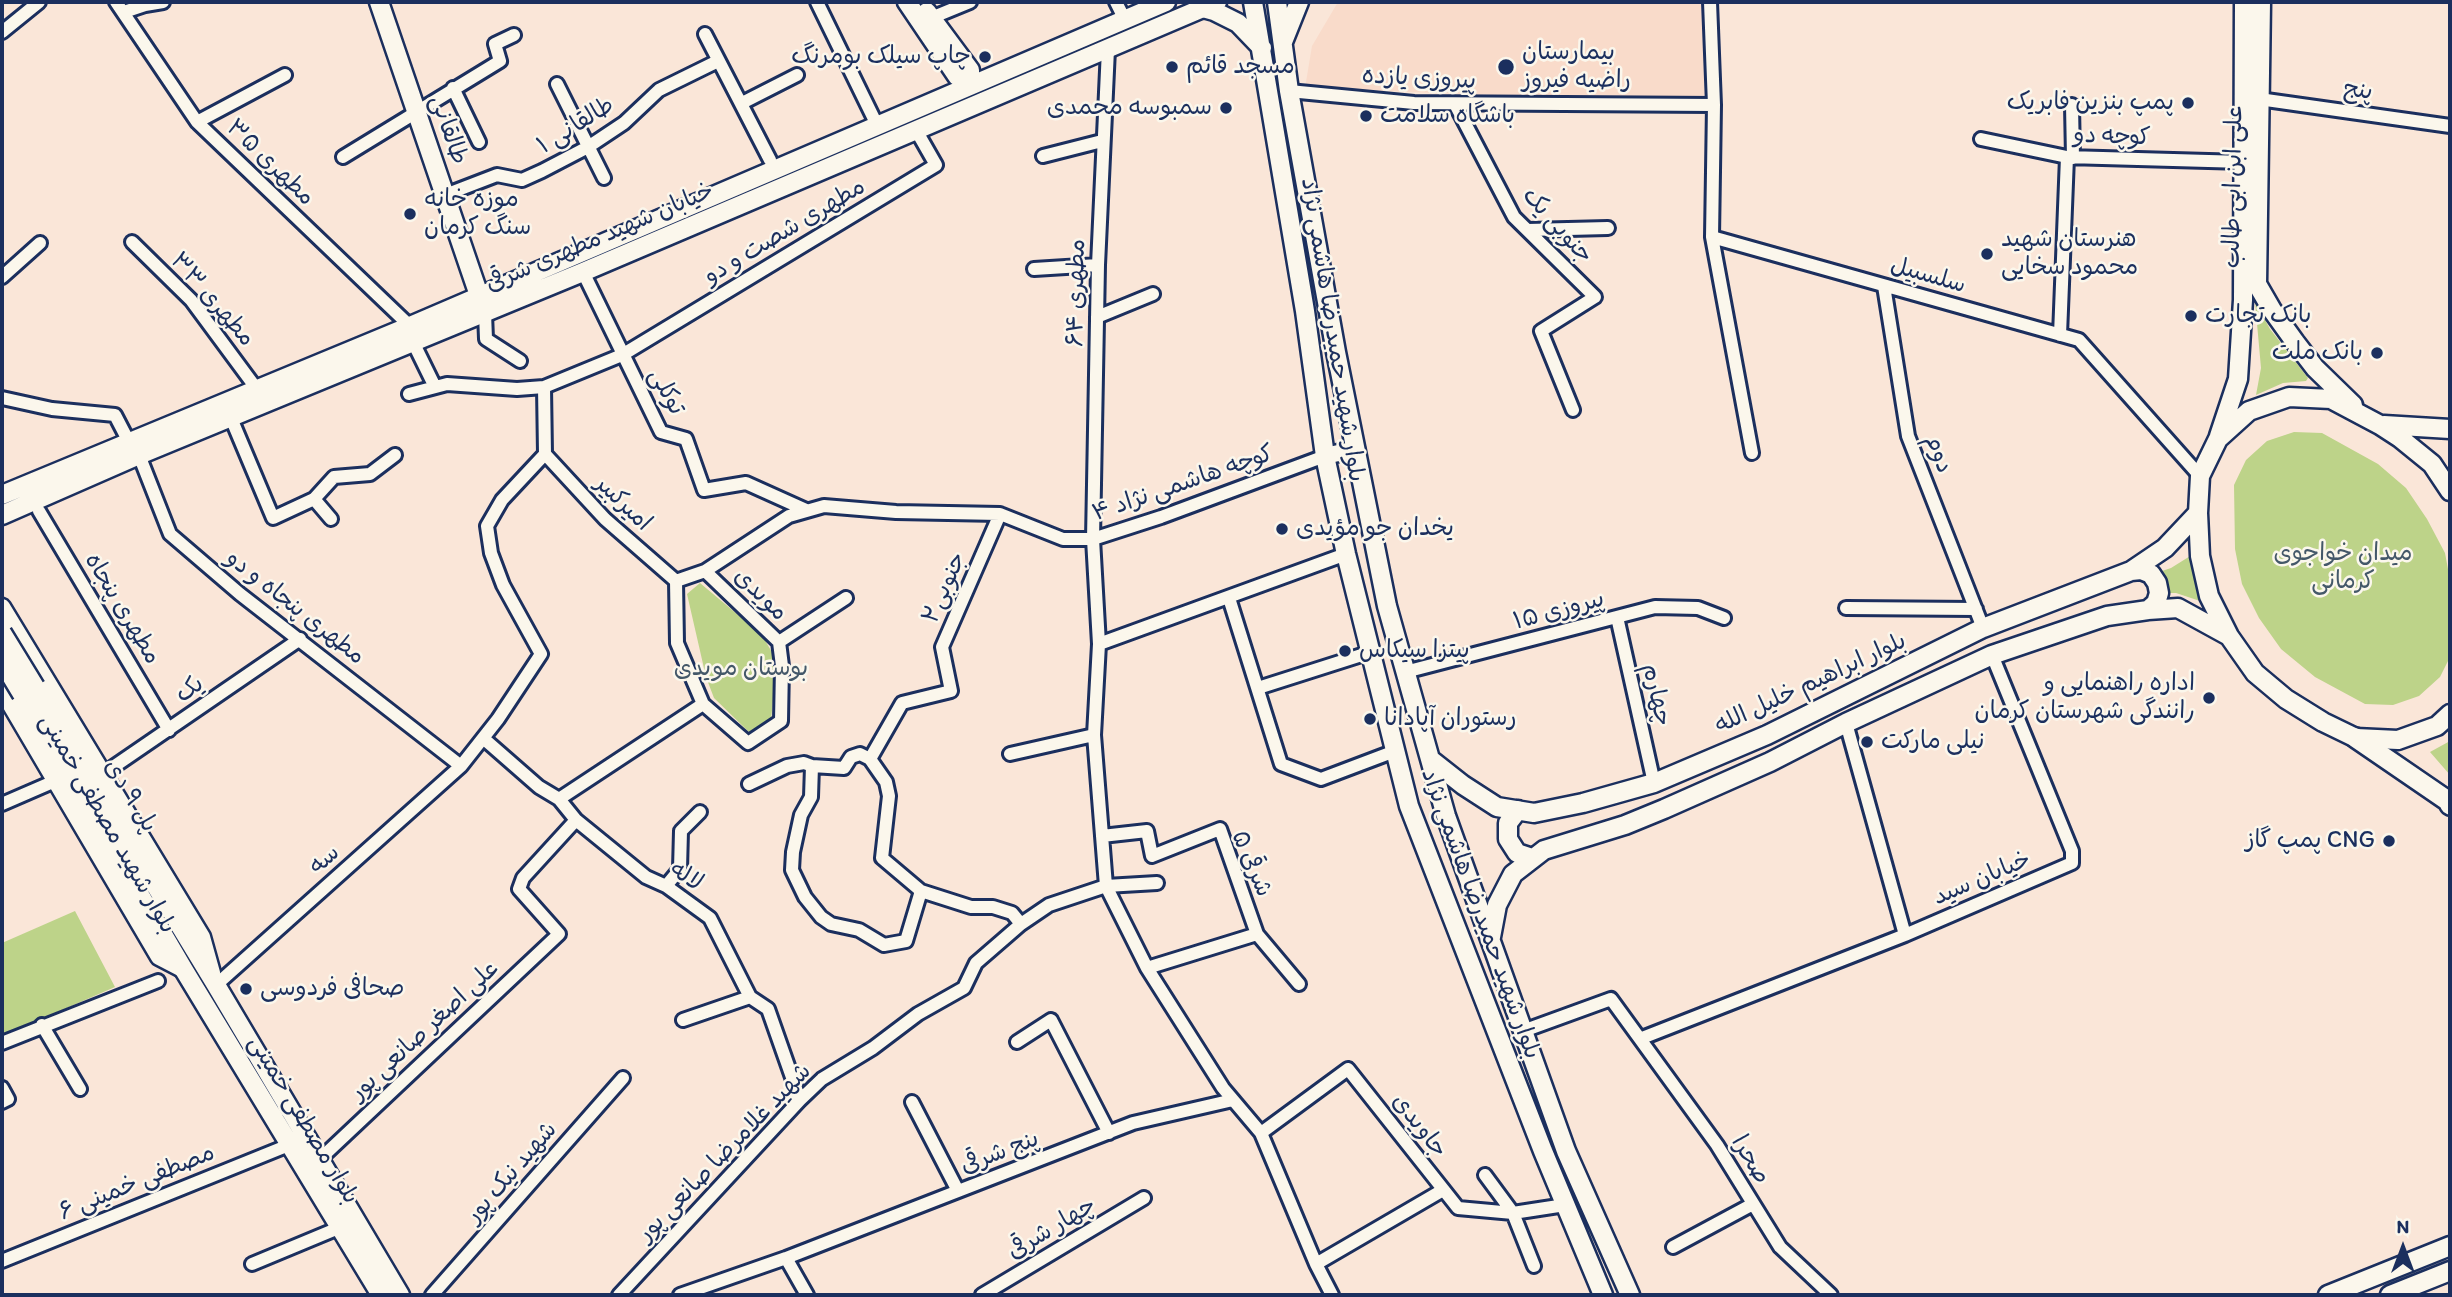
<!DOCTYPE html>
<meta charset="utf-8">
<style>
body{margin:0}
#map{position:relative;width:2452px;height:1297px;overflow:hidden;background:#fae6d8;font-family:Itim,sans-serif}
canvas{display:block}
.frame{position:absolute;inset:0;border:4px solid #1b2f5e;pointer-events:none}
.north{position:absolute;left:2368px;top:1213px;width:70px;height:70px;-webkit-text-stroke:5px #fbf7ec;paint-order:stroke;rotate:0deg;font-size:19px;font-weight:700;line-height:28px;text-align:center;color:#1b2f5e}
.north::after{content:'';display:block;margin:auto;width:24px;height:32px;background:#1b2f5e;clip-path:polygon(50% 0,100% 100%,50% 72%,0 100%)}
</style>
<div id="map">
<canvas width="2452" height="1297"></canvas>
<div class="frame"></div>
<div class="north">N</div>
</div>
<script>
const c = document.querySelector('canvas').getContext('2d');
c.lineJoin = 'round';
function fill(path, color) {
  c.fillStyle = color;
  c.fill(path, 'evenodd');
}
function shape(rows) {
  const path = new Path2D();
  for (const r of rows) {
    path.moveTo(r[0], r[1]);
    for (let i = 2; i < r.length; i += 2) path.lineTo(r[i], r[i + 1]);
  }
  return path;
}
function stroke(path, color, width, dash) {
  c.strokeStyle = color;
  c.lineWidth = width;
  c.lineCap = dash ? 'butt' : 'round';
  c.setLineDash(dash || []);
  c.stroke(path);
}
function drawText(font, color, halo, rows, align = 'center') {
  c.font = font + ' Itim,"Playpen Sans Arabic",sans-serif';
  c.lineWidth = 5;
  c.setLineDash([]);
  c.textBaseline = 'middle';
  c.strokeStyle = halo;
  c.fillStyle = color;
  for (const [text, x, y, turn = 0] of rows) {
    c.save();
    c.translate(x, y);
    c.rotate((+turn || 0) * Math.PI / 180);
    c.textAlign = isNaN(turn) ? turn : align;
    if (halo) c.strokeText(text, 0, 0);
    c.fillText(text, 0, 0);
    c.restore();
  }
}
fill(shape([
 [1338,2,1701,2,1705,103,1305,88,1312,46]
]), '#f9dbca');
fill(shape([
 [2254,290,2259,309,2270,329,2308,378,2306,381,2283,383,2256,395,2261,368],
 [2294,432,2322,433,2378,464,2406,488,2427,519,2445,553,2450,580,2450,657,2440,677,2419,696,2393,705,2365,704,2315,677,2281,649,2259,618,2242,584,2235,549,2234,485,2246,460,2267,441],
 [2195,553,2206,603,2176,593,2163,593,2166,588,2165,579,2159,572,2171,568],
 [700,583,762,635,777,661,771,720,751,734,714,698,706,677,687,594],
 [2450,741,2450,775,2430,752],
 [75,911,115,987,2,1036,2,943]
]), '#bdd389');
const minor = shape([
 [116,2,197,122,410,326],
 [817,2,877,125],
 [1116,2,1125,20],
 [1710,2,1714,105,1712,237,1752,453],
 [124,12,145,5,163,2],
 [931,18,970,2],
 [2,32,39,2],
 [705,34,770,160],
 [1108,49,1098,265,1093,539,1099,644,1094,735,1106,886,1147,968,1223,1088,1261,1133,1316,1264,1332,1295],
 [557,84,604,178],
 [453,88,479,142],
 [1289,91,1414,103,1714,105],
 [2259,99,2450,126],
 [742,103,797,75],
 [1455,104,1514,217,1595,297,1541,331,1573,410],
 [2072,105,2073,158],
 [197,122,285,75],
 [1981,139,2067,157,2244,162],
 [1043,156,1102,141],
 [343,157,500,61,495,44,514,35],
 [445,195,497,175,522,180,542,171,588,147,624,123,659,90,718,61],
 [1528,230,1608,228],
 [1712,237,2079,340,2200,476],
 [132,242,191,300,256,388],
 [1034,269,1098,265],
 [583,272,661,432,686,439,704,490,746,483,806,510],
 [2,277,40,243],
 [1884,286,1908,436,1983,628],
 [485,313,486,339,520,361],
 [1097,317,1153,294],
 [2060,335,2067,157],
 [413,342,435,387],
 [409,394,447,384,517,389,544,387,622,355,936,165,916,130],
 [2,398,52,409,115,415,129,442],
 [231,418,273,518,314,499,334,477,370,474,395,455],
 [545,454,605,519,676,581],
 [139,455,170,534,240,594,461,766],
 [314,499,331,519],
 [39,511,169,730],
 [705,571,789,516,824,506,896,512,1000,514,1063,539,1093,539,1161,517,1325,456],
 [705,571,779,642,782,666,781,721,748,743,703,704,677,643,676,581,705,571],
 [1229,598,1281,764,1321,779,1395,751],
 [1846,608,1976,609],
 [1617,617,1654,783],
 [779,642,846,598],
 [1099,644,1346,554],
 [1405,672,1655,607,1698,608,1724,618],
 [1258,688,1371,652],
 [1846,723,1905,935],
 [483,738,539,787,559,799,576,820,646,877,666,886,710,918,750,997,768,1009,800,1100],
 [1010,754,1094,735],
 [870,759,902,703,951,691,942,647,1000,514],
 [812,766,811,797,801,815,793,852,792,870,805,897,821,917,831,924,859,930,884,945,906,941,921,891],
 [103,774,300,639],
 [749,784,787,766,804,763,812,766,844,768,851,757,860,754,870,759,886,782,889,796,882,858,921,891,971,907,993,907,1012,913,1021,924],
 [559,799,703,704],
 [2,804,55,781],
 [1102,836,1147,831,1152,856,1220,829,1257,934,1147,968],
 [666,886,680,869,681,831,700,812],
 [1257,934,1299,984],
 [216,985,461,766,498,719,541,654,503,585,491,553,487,526,502,500,545,454,544,387],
 [683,1020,750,997],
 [42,1025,80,1089],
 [1523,1031,1611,999,1717,1145,1780,1247,1831,1295],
 [1642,1038,1905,935,2072,863,2072,851,1992,655],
 [1017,1042,1051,1020,1109,1133],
 [2,1043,158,981],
 [2,1088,8,1099,2,1102],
 [912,1102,958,1191],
 [1261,1133,1348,1069,1458,1208,1513,1213,1565,1205],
 [320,1159,559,934,519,889,523,878,576,820],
 [1485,1175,1513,1213,1534,1266],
 [1673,1247,1753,1204],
 [786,1258,807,1295],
 [2,1261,289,1145],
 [252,1264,341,1227],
 [1316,1264,1443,1190],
 [432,1295,623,1078],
 [619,1295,800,1100,822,1079,873,1048,918,1014,964,988,976,963,1021,924,1049,905,1106,886,1157,883],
 [680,1295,786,1258,1133,1123,1233,1100],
 [982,1295,1144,1198]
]);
const tertiary = shape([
 [1325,456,1356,449],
 [2,607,202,937,212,973],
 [2,690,159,957,184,970]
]);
const secondary = shape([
 [379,2,483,307],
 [907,2,957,76,970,86],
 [1253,2,1305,311,1325,456,1346,554,1409,806,1543,1151,1603,1295],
 [1277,2,1289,91,1336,352,1387,606,1446,816,1566,1151,1630,1295],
 [2261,2,2257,284,2272,310,2295,342,2315,368,2353,405],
 [1203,8,1214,11,1238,23,1262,48],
 [927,12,970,70,970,86],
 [1283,42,1299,2],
 [2384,425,2450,429],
 [2219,436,2238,379,2243,300,2244,2],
 [2450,491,2432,464,2400,438,2380,425,2331,399,2289,397,2249,411,2218,439,2200,476,2198,513,2200,556,2209,596,2229,636,2255,673,2286,699,2323,722,2356,738,2398,740,2437,726,2450,714],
 [2,495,410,326,1166,2],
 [2,515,139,455,583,272,1217,2],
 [2131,571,2141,570,2151,574,2157,583,2159,593,2156,603,2148,610],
 [35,687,216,985,400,1295],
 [22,694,184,970,381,1295],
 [1430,759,1463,785,1497,807,1534,813,1583,803,1654,783,1767,735,1983,628,2131,571,2165,548,2198,513],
 [1518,810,1508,823,1508,839,1517,853,1532,858],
 [1491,937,1497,905,1513,874,1544,850,1625,825,1664,809,1770,762,1846,723,1992,655,2107,616,2148,610,2178,608,2229,636],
 [2328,1295,2450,1246],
 [2390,1295,2450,1271]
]);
const primary = shape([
 [2356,738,2448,801,2450,805]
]);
stroke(minor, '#1b2f5e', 18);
stroke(tertiary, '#1b2f5e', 21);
stroke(secondary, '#1b2f5e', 23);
stroke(primary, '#1b2f5e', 24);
stroke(minor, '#fbf7ec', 12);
stroke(tertiary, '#fbf7ec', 16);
stroke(secondary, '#fbf7ec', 18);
stroke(primary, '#fbf7ec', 19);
const secondaryBridge = shape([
 [2,633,35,687],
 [2,661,22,694]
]);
stroke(secondaryBridge, '#1b2f5e', 23, []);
stroke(secondaryBridge, '#fbf7ec', 18);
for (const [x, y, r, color] of [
 [985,57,7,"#1b2f5e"],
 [1172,67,7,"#1b2f5e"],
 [1506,67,9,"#1b2f5e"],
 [2188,103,7,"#1b2f5e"],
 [1226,108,7,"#1b2f5e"],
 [1366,116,7,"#1b2f5e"],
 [410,214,7,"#1b2f5e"],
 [1987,254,7,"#1b2f5e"],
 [2191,316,7,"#1b2f5e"],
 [2377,353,7,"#1b2f5e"],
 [1282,529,7,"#1b2f5e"],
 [1345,651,7,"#1b2f5e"],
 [2209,698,7,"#1b2f5e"],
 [1370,719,7,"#1b2f5e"],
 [1867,742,7,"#1b2f5e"],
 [2389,841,7,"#1b2f5e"],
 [246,989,7,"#1b2f5e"]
]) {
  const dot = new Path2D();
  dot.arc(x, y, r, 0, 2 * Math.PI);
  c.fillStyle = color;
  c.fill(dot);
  stroke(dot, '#fbf7ec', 2.5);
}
drawText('24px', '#1b2f5e', '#fbf7ec', [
 ["بیمارستان",1522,53],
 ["راضیه فیروز",1522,81],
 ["چاپ سیلک بومرنگ",971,57,"right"],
 ["مسجد قائم",1186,67],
 ["پمپ بنزین فابریک",2174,103,"right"],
 ["سمبوسه محمدی",1212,108,"right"],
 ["باشگاه سلامت",1380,116],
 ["موزه خانه",424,200],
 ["سنگ کرمان",424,228],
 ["هنرستان شهید",2001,240],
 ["محمود سخایی",2001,268],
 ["بانک تجارت",2205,316],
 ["بانک ملت",2363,353,"right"],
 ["یخدان جو مؤیدی",1296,529],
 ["پیتزا سیکاس",1359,651],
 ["اداره راهنمایی و",2195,684,"right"],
 ["رانندگی شهرستان کرمان",2195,712,"right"],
 ["رستوران آپادانا",1384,719],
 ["نیلی مارکت",1881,742],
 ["پمپ گاز CNG",2375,841,"right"],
 ["صحافی فردوسی",260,989]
], 'left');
drawText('24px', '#1b2f5e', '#fbf7ec', [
 ["پیروزی یازده",1419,79,3],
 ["پنج",2358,91,8],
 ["طالقانی ۱",576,126,-32],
 ["طالقانی",448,130,71],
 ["کوچه دو",2112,137,2],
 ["مطهری ۳۵",270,163,44],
 ["علی ابن ابی طالب",2234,187,-89],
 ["جنوبی یک",1557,226,48],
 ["مطهری شصت و دو",785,232,-31],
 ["خیابان شهید مطهری شرقی",600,238,-23],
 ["سلسبیل",1928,276,16],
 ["مطهری ۶۴",1077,293,-89],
 ["مطهری ۳۳",212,300,49],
 ["بلوار شهید حمیدرضا هاشمی نژاد",1332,330,81],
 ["توکلی",666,392,61],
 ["دوم",1938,454,69],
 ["کوچه هاشمی نژاد ۴",1183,484,-19],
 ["امیرکبیر",623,504,44],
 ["جنوبی۲",945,588,-66],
 ["مویدی",760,595,44],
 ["مطهری پنجاه و دو",295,608,38],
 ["مطهری پنجاه",122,609,59],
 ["پیروزی ۱۵",1559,611,-15],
 ["بلوار ابراهیم خلیل الله",1811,684,-25],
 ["یک",190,690,-35],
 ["چهارم",1656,695,77],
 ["پل ۹ دی",130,796,59],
 ["بلوار شهید مصطفی خمینی",107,824,60],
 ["سه",325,860,-42],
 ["۵ شرقی",1251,864,67],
 ["لاله",686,877,33],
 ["خیابان سید",1982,879,-23],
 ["بلوار شهید حمیدرضا هاشمی نژاد",1480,914,70],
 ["علی اصغر صانعی پور",425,1031,-43],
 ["بلوار مصطفی خمینی",303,1120,59],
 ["جاویدی",1419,1126,52],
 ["شهید غلامرضا صانعی پور",725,1153,-46],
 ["پنج شرقی",1000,1153,-21],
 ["صحرا",1750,1160,59],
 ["شهید نیک پور",512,1173,-49],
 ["مصطفی خمینی ۶",137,1183,-22],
 ["چهار شرقی",1052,1229,-31]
]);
drawText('24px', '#445869', '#fbf7ec', [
 ["میدان خواجوی",2343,554],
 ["کرمانی",2343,582],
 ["بوستان مویدی",741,669]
]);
</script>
